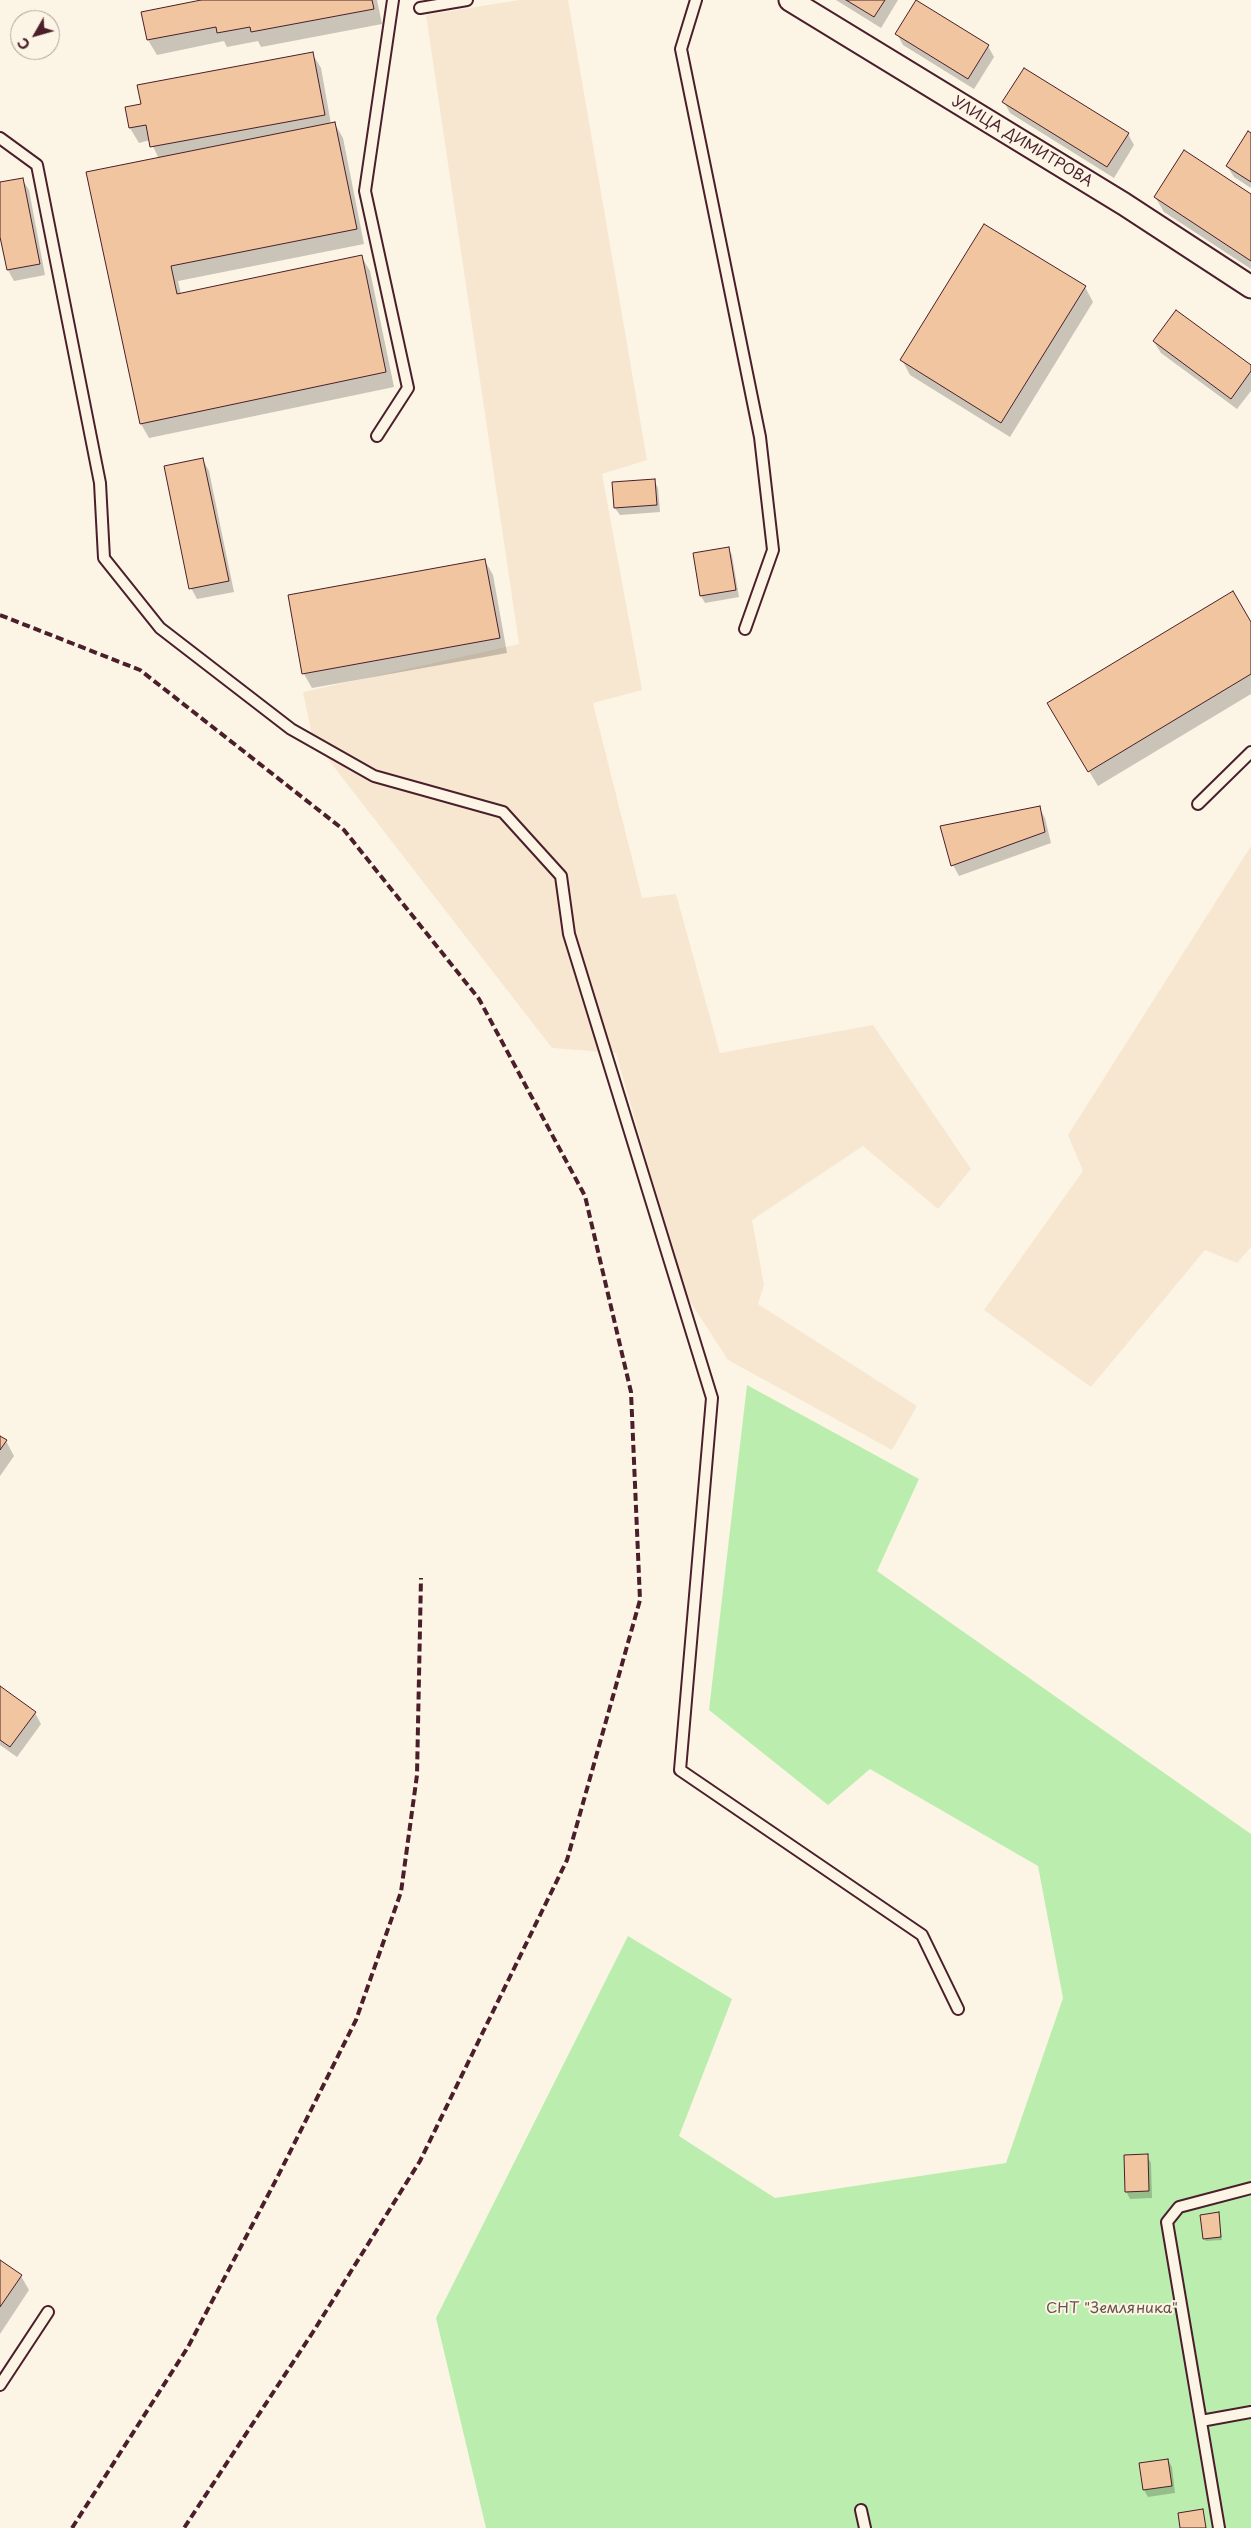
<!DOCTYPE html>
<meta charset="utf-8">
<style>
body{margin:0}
#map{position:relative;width:1251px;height:2528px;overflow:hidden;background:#fcf5e5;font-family:"Playpen Sans",sans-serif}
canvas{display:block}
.north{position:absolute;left:10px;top:10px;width:50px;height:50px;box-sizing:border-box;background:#fcf5e5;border:1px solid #b59f9b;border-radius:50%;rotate:232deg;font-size:14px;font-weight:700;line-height:20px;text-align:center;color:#4a1f2b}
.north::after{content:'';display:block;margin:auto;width:18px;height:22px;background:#4a1f2b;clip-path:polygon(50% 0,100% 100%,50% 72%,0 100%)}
</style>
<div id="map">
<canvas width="1251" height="2528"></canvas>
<div class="north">С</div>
</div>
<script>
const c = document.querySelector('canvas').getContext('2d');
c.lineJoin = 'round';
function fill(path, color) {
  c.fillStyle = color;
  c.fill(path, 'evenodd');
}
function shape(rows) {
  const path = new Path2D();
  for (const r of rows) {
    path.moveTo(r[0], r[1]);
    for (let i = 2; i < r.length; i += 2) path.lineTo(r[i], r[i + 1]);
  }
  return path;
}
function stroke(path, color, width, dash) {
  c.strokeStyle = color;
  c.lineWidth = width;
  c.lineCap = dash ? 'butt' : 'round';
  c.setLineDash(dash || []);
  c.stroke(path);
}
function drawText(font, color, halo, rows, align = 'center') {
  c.font = font + ' "Playpen Sans",sans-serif';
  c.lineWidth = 4;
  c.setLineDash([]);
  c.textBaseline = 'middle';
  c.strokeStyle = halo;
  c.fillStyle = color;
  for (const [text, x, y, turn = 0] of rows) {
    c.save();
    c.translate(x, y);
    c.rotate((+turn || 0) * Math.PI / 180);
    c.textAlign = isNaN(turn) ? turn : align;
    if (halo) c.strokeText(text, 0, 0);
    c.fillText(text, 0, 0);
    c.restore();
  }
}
fill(shape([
 [519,0,568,0,647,460,602,474,642,690,593,703,642,898,676,894,720,1053,873,1025,971,1169,938,1209,863,1146,752,1220,764,1285,758,1304,917,1406,892,1450,728,1360,684,1292,616,1053,552,1048,313,740,303,692,519,644,426,15],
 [1251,846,1251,1247,1237,1263,1205,1250,1091,1387,984,1310,1083,1171,1068,1135]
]), '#f8e7d0');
fill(shape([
 [747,1385,919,1479,877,1571,1251,1834,1251,2528,486,2528,436,2318,628,1936,732,1999,679,2136,775,2198,1006,2163,1063,1998,1038,1866,870,1769,828,1805,709,1710]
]), '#bbeeae');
fill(shape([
 [207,0,377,0,382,24,261,47,258,41,227,47,224,41,157,55,148,40,143,13],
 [836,0,898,0,881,28],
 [897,34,988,46,994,57,974,89,903,45],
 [312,53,321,68,331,124,335,124,343,138,364,244,178,281,181,294,361,256,370,271,394,387,149,438,141,424,159,159,150,140,139,143,130,128,127,108,142,105],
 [1004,102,1128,134,1134,145,1114,178,1010,113],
 [1251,134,1251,188,1234,177,1227,166],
 [22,179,29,190,45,275,14,281,8,270,0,230,0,184],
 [1251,196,1251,269,1164,212,1155,197],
 [1085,287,1093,302,1010,437,910,375,902,360],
 [1154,342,1251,367,1251,391,1237,409,1161,353],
 [203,460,209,471,234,592,197,599,191,588],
 [654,480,658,488,660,512,620,515,615,508,614,484],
 [728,548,732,555,739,597,705,603,701,596],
 [485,561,493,575,507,653,312,688,304,674],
 [1251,624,1251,694,1098,786,1057,718],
 [1039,807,1045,818,1051,843,959,876,953,865],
 [0,1437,6,1441,14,1456,0,1476],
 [0,1687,35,1713,41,1724,17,1757,0,1745],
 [1147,2156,1151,2163,1152,2198,1130,2199,1126,2191],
 [1218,2214,1222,2240,1206,2241,1204,2238],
 [0,2261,21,2276,29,2290,0,2334],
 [1168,2460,1172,2467,1175,2493,1148,2497,1144,2490]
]), '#0003');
const building = shape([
 [201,0,372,0,374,9,251,32,250,27,217,33,216,27,147,40,141,12,201,0],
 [846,0,885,0,874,17,846,0],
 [916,0,989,45,968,79,895,34,916,0],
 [313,52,325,115,150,147,146,125,129,128,125,107,141,104,137,85,313,52],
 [1024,68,1129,133,1107,167,1002,102,1024,68],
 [335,122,357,229,171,266,177,294,362,255,386,372,140,424,86,172,335,122],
 [1248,131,1251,133,1251,182,1226,166,1248,131],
 [1184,150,1251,194,1251,261,1154,197,1184,150],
 [23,178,40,264,7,270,0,237,0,182,23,178],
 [984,224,1086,286,1001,423,900,360,984,224],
 [1176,310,1251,365,1251,371,1231,399,1153,341,1176,310],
 [203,458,229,581,189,589,164,466,203,458],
 [655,479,657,505,614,508,612,482,655,479],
 [729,547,736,590,700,596,693,553,729,547],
 [485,559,500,638,302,674,288,595,485,559],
 [1233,591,1251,622,1251,674,1088,772,1047,703,1233,591],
 [1040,806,1045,832,951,866,940,826,1040,806],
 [0,1436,7,1440,0,1450,0,1436],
 [0,1686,36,1712,10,1747,0,1740,0,1686],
 [1148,2154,1149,2191,1125,2192,1124,2155,1148,2154],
 [1219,2212,1221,2237,1203,2239,1200,2215,1219,2212],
 [0,2260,22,2275,0,2307,0,2260],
 [1168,2459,1172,2486,1143,2490,1139,2463,1168,2459],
 [1203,2509,1206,2528,1180,2528,1178,2513,1203,2509]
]);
fill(building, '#f0c59f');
stroke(building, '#4a1f2b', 1);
const service = shape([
 [696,0,681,49,760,437,773,550,745,629],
 [420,8,467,0],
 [0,138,37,165,100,483,104,558,160,628,291,729,374,776,503,812,561,876,569,934,712,1398,680,1770,922,1935,958,2009],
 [377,436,408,388,365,191,393,0],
 [1198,804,1251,752],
 [0,2385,48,2312],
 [1201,2421,1251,2412],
 [861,2510,865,2528],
 [1219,2528,1167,2222,1179,2207,1251,2188]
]);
const minor = shape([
 [790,0,1124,204,1251,287]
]);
stroke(service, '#4a1f2b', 14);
stroke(minor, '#4a1f2b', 25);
stroke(service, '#fcf5e5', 10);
stroke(minor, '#fcf5e5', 21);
stroke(shape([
 [0,615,140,670,344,830,479,999,585,1196,631,1392,640,1600,567,1860,420,2161,313,2332,184,2528],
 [72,2528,188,2347,277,2178,356,2020,401,1892,417,1775,421,1578]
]), '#4a1f2b', 4, [8, 4]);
drawText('15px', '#4a1f2b', '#fcf5e5', [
 ["УЛИЦА ДИМИТРОВА",1022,142,31]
]);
drawText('15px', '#66534c', '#fcf5e5', [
 ["СНТ \"Земляника\"",1112,2309]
]);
</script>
